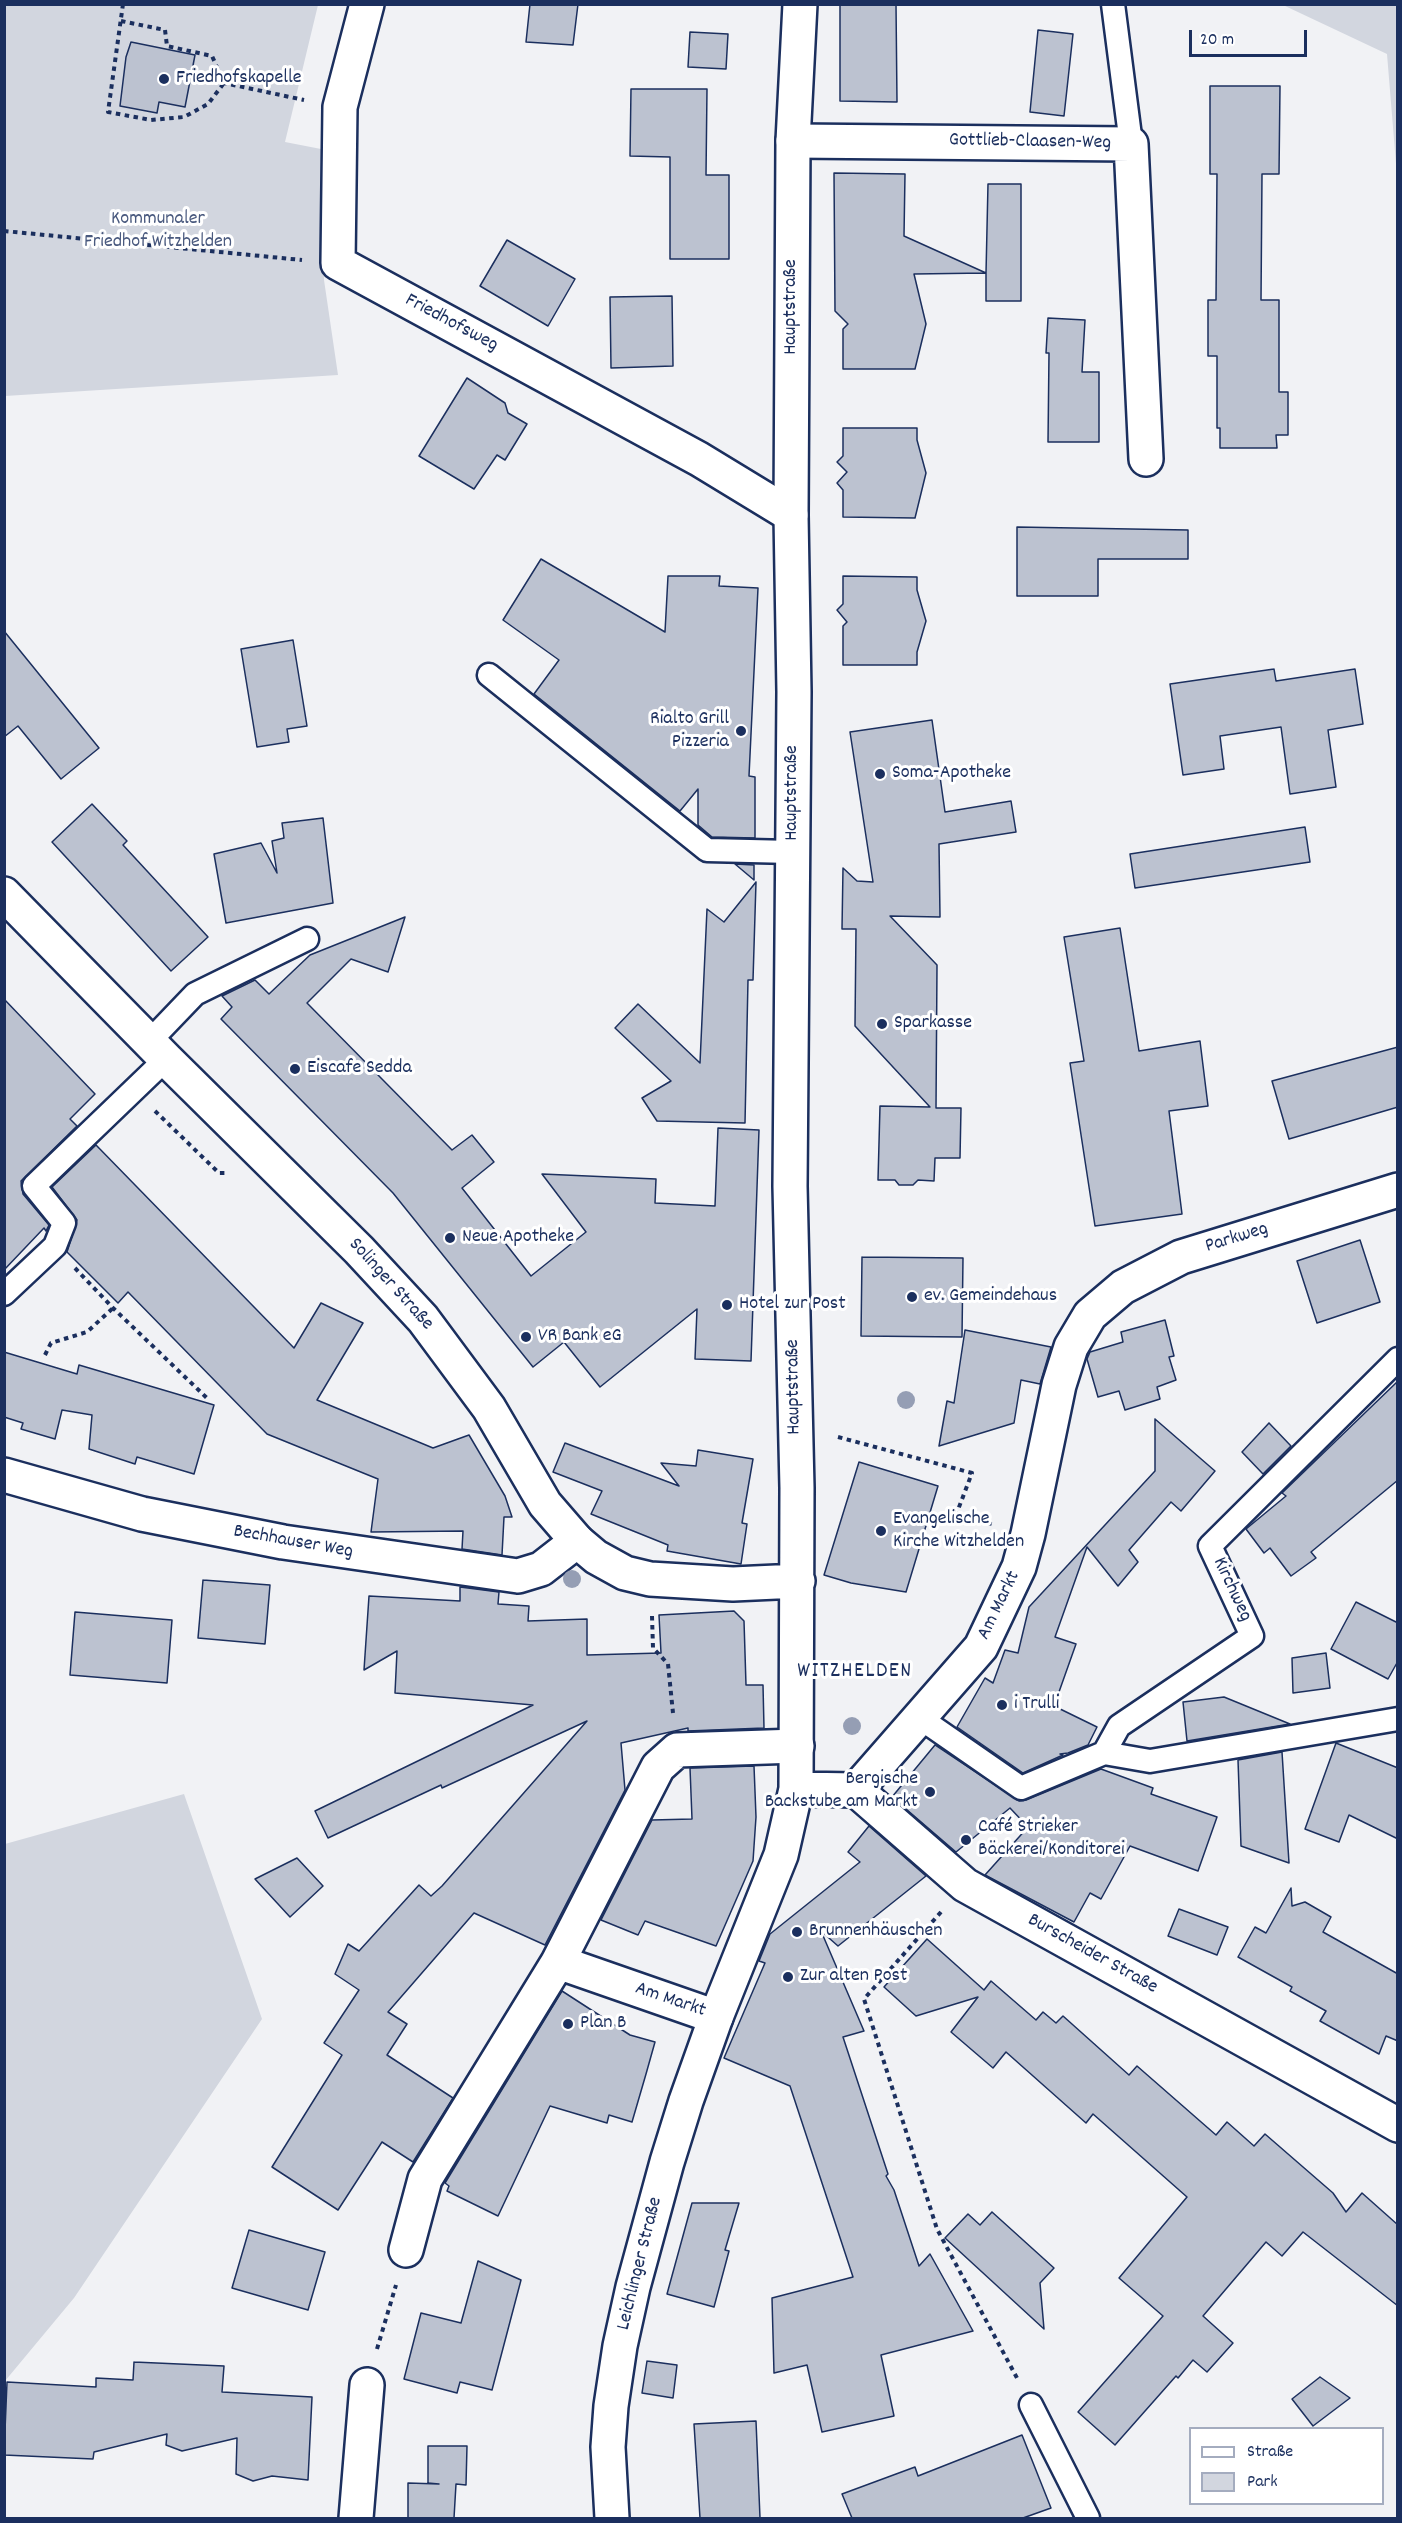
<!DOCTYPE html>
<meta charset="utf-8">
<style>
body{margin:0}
#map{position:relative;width:1402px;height:2523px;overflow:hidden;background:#f1f2f5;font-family:Dekko,sans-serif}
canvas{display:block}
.frame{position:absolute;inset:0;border:6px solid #1b2f5e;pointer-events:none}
.legend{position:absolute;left:1189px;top:2427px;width:195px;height:78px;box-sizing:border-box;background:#fff;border:2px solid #a4acbf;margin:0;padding:8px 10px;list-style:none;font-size:18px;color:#1b2f5e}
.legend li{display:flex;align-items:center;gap:12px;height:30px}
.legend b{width:30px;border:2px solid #a4acbf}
.scale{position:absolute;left:1189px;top:30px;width:118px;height:27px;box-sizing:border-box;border:3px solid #1b2f5e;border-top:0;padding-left:8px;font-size:18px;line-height:21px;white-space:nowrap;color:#1b2f5e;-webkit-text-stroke:4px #fff;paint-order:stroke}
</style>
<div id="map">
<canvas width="1402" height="2523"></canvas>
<div class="frame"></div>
<ul class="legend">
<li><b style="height:8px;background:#fff"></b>Straße</li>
<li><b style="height:16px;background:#d2d6df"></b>Park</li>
</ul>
<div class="scale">20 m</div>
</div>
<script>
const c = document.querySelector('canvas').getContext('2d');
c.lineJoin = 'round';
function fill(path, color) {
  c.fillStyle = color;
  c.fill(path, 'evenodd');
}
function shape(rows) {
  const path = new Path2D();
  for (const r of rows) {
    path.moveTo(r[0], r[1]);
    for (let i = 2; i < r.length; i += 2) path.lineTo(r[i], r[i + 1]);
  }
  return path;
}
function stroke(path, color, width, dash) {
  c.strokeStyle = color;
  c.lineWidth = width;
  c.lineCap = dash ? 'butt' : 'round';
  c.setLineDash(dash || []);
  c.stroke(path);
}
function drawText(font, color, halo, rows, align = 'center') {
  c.font = font + ' Dekko,sans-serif';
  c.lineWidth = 6;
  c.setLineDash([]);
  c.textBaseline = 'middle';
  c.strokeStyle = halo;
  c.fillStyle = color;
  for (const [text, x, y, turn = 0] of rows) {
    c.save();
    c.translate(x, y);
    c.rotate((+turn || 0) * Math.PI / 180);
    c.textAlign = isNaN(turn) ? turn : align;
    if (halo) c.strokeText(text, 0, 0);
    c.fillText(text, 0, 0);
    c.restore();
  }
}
fill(shape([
 [5,5,318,5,285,142,321,149,324,280,338,375,5,396],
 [1283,5,1397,5,1397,176,1387,54],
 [184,1794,262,2019,74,2298,5,2381,5,1844]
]), '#d2d6df');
const building = shape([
 [530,4,578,4,573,45,526,42,530,4],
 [840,4,896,4,897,102,840,101,840,4],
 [1038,30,1073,34,1064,116,1030,112,1038,30],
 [690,32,728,34,726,69,688,67,690,32],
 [131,42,195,55,185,107,159,102,157,113,120,106,126,57,131,42],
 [1210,86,1280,86,1279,174,1262,174,1261,300,1279,300,1279,392,1288,392,1288,435,1276,435,1277,448,1220,448,1220,428,1217,428,1217,356,1208,356,1208,300,1216,300,1217,174,1210,174,1210,86],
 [631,89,707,89,706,175,729,175,729,259,670,259,670,157,630,156,631,89],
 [834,173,905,174,904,236,986,273,988,184,1021,184,1021,301,986,301,986,273,914,274,926,324,915,369,843,369,843,329,848,324,835,311,834,173],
 [507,240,575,279,548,326,480,286,507,240],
 [672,296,673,366,611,368,610,297,672,296],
 [1048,318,1085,320,1082,372,1099,372,1099,442,1048,442,1049,353,1046,353,1048,318],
 [467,378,505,403,508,413,527,424,505,460,497,455,474,489,419,456,467,378],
 [843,428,917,428,917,440,926,473,915,518,843,517,843,490,837,483,847,472,837,462,843,456,843,428],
 [1017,527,1188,530,1188,559,1098,559,1098,596,1017,596,1017,527],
 [541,559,665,632,668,576,720,576,719,586,758,588,749,776,755,777,755,838,712,837,698,825,698,789,680,811,534,694,559,660,503,620,541,559],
 [843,576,917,577,917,590,926,621,917,652,917,665,843,665,843,626,847,622,837,610,843,604,843,576],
 [4,631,99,748,61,779,18,726,4,737,4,631],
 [293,640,307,726,287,729,289,742,257,747,241,649,293,640],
 [1274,669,1276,681,1355,669,1363,724,1328,730,1336,787,1290,794,1281,727,1220,736,1224,769,1183,775,1170,684,1274,669],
 [932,720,945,812,1011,801,1016,832,939,844,940,917,890,916,937,965,936,1108,961,1108,960,1158,935,1158,934,1181,918,1180,913,1185,899,1185,895,1180,878,1180,880,1106,930,1107,855,1026,856,929,842,929,843,868,857,881,873,882,850,732,932,720],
 [92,804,127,841,123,845,208,937,171,971,52,842,92,804],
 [323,818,333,903,226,923,214,854,261,843,277,873,272,841,284,838,282,823,323,818],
 [1305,827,1310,862,1135,888,1130,854,1305,827],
 [735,864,754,865,754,880,735,864],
 [756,882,753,980,748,980,745,1123,657,1121,642,1098,671,1081,615,1028,638,1004,700,1063,707,909,724,922,756,882],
 [405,917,388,972,351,959,307,1003,452,1150,472,1135,494,1162,462,1188,531,1276,586,1232,542,1174,656,1179,655,1203,715,1206,718,1128,759,1130,751,1361,695,1359,697,1309,600,1387,564,1342,533,1367,393,1193,221,1019,232,1007,222,996,255,980,269,994,310,955,405,917],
 [1120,928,1139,1051,1200,1041,1208,1106,1169,1111,1182,1214,1095,1226,1070,1063,1084,1061,1064,937,1120,928],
 [4,999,95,1094,70,1119,77,1126,21,1181,23,1194,49,1225,46,1231,44,1228,4,1270,4,999],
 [1398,1047,1398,1107,1289,1139,1272,1081,1398,1047],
 [96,1145,294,1348,321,1303,363,1323,317,1400,433,1448,469,1435,505,1496,512,1517,504,1517,502,1555,462,1549,463,1531,371,1532,378,1479,267,1434,128,1292,118,1303,67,1252,77,1220,52,1187,96,1145],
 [1360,1240,1380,1302,1317,1323,1297,1261,1360,1240],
 [862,1257,963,1258,962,1337,861,1336,862,1257],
 [1165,1320,1174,1356,1169,1357,1176,1380,1157,1387,1160,1399,1125,1410,1119,1391,1098,1397,1087,1359,1090,1352,1123,1342,1121,1332,1165,1320],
 [965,1330,1051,1347,1040,1384,1021,1380,1014,1423,939,1446,947,1401,954,1403,965,1330],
 [4,1352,77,1374,79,1365,214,1405,194,1474,137,1457,135,1464,89,1449,92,1415,62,1410,55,1439,21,1429,23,1423,4,1417,4,1352],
 [1398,1381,1398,1480,1311,1552,1316,1558,1291,1576,1270,1548,1264,1553,1246,1529,1286,1496,1282,1493,1398,1381],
 [1155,1419,1215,1471,1181,1511,1171,1502,1129,1550,1138,1562,1118,1586,1087,1547,1055,1637,1076,1644,1054,1706,1097,1727,1088,1745,1068,1753,1060,1754,1063,1755,1023,1773,957,1727,985,1678,993,1683,1005,1650,1018,1653,1029,1607,1155,1471,1155,1419],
 [1269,1423,1291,1446,1263,1474,1242,1452,1269,1423],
 [565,1443,679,1486,661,1463,696,1466,698,1450,753,1459,742,1523,747,1524,741,1564,667,1551,668,1545,591,1514,602,1491,553,1472,565,1443],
 [859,1462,938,1486,906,1592,851,1583,824,1575,859,1462],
 [203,1580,270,1585,265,1644,198,1638,203,1580],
 [460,1587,499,1592,498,1604,529,1606,528,1621,587,1619,587,1655,661,1653,659,1615,734,1611,744,1621,746,1685,763,1685,764,1728,688,1731,688,1728,621,1743,625,1790,545,1945,474,1913,388,2012,407,2024,387,2055,453,2098,413,2162,382,2142,338,2210,272,2167,342,2055,324,2043,359,1990,335,1974,348,1944,359,1951,419,1885,431,1896,442,1886,587,1721,442,1788,441,1785,328,1838,315,1811,533,1705,395,1693,397,1651,364,1670,369,1596,460,1601,460,1587],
 [1356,1602,1398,1623,1398,1661,1388,1679,1331,1649,1356,1602],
 [75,1612,172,1620,167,1683,70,1675,75,1612],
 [1326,1653,1330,1688,1293,1693,1292,1658,1326,1653],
 [1224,1697,1290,1724,1187,1741,1183,1702,1224,1697],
 [1336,1743,1398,1768,1398,1839,1349,1815,1339,1842,1305,1829,1336,1743],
 [935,1745,1019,1801,1026,1800,1101,1769,1153,1788,1151,1794,1217,1817,1198,1871,1130,1846,1101,1899,1090,1893,1074,1922,985,1875,1028,1827,1010,1808,956,1852,892,1797,935,1745],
 [1282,1752,1289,1863,1241,1846,1238,1760,1282,1752],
 [754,1766,756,1817,753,1861,716,1946,645,1921,638,1935,601,1920,652,1820,692,1819,690,1768,754,1766],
 [869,1826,926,1876,838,1946,821,1931,864,2031,843,2037,888,2174,886,2176,894,2190,919,2266,930,2254,973,2331,881,2355,894,2416,822,2432,807,2365,774,2373,772,2298,853,2277,790,2086,724,2058,765,1963,759,1961,770,1934,860,1862,848,1852,869,1826],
 [297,1858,323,1886,290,1917,255,1879,297,1858],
 [1291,1888,1292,1906,1305,1902,1331,1917,1323,1932,1398,1974,1398,2041,1386,2036,1379,2054,1320,2021,1326,2011,1290,1991,1292,1987,1238,1957,1255,1927,1266,1933,1291,1888],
 [1179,1909,1228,1927,1217,1955,1168,1936,1179,1909],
 [927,1939,984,1990,991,1981,1036,2020,1043,2012,1056,2023,1063,2016,1129,2075,1137,2066,1216,2135,1227,2122,1254,2146,1265,2134,1333,2193,1346,2212,1362,2193,1398,2225,1398,2306,1303,2232,1282,2256,1266,2242,1203,2316,1233,2343,1207,2372,1193,2360,1178,2378,1176,2376,1115,2445,1078,2412,1163,2316,1119,2278,1187,2197,1093,2114,1086,2123,1006,2052,993,2068,951,2032,978,1997,916,2016,884,1987,927,1939],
 [562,1991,630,2035,655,2042,646,2074,632,2122,609,2115,607,2123,550,2106,498,2216,447,2191,449,2186,445,2183,562,1991],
 [692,2203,739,2203,725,2250,729,2251,714,2307,667,2294,692,2203],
 [992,2212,1054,2268,1040,2283,1044,2329,945,2238,968,2214,980,2225,992,2212],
 [249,2230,325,2252,308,2310,232,2288,249,2230],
 [478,2261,521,2280,492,2390,460,2382,457,2393,404,2379,421,2313,461,2323,478,2261],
 [647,2361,677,2365,673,2398,642,2393,647,2361],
 [134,2362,224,2366,222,2392,312,2397,308,2480,272,2476,253,2481,236,2474,237,2438,182,2451,166,2445,167,2434,94,2452,93,2459,4,2455,7,2382,96,2387,96,2378,133,2380,134,2362],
 [1320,2377,1350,2398,1313,2426,1292,2399,1320,2377],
 [756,2421,760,2518,700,2518,694,2424,756,2421],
 [1022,2435,1051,2508,1023,2518,852,2518,842,2494,915,2467,918,2476,1022,2435],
 [428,2446,467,2446,466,2485,456,2484,454,2518,408,2518,408,2483,439,2484,428,2483,428,2446]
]);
fill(building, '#bcc2d0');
stroke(building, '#1b2f5e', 1.5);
const lane = shape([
 [1113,4,1131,144],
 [489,675,707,850,792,852],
 [149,1042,195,994,307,939],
 [4,1294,55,1246,64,1223,34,1186,166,1059],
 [1398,1359,1210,1546,1252,1636,1119,1726,1104,1753,1150,1761,1398,1719],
 [920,1718,1021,1788,1104,1753],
 [1031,2405,1088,2518]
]);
const street = shape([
 [367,4,340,107,338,263,699,459,791,515],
 [793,141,1131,144,1146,459],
 [4,1475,142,1514,283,1542,518,1576,541,1569,577,1541],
 [856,1790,981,1647,1019,1567,1028,1534,1059,1385,1071,1347,1090,1315,1123,1287,1181,1257,1398,1190],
 [558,1962,716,2017],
 [406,2250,425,2179,558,1962,658,1767,677,1750,797,1746],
 [356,2518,367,2385]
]);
const secondary = shape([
 [4,894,166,1059,359,1250,423,1319,489,1408,545,1504,577,1541,596,1557,625,1573,650,1579,733,1584,798,1581],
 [796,1789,856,1790,965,1885,1398,2125],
 [612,2518,608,2447,611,2406,620,2346,633,2287,667,2162,686,2101,716,2017,781,1855,796,1789,797,1488,790,1186,794,692,791,515,793,141,800,4]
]);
stroke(lane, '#1b2f5e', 27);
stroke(street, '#1b2f5e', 38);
stroke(secondary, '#1b2f5e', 38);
stroke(shape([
 [123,4,108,112,151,120,184,117,208,104,224,83],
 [121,21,165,30,167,46,212,56,224,83,304,100],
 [4,231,302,260],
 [155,1111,219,1173,228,1173],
 [75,1268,113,1308,209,1400],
 [45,1355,51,1343,87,1332,113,1308],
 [838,1437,972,1473,956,1515,992,1524],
 [652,1616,653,1648,668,1664,673,1713],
 [941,1912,864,1999,937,2229,1017,2378],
 [377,2349,396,2285]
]), '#1b2f5e', 4, [4.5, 4.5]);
stroke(lane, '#fff', 22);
stroke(street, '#fff', 33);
stroke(secondary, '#fff', 33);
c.fillStyle = '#959eb4';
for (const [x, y] of [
 [906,1400],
 [572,1579],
 [852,1726]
]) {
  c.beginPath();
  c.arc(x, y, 9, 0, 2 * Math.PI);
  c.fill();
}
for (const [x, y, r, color] of [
 [164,79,6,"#1b2f5e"],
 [741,731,6,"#1b2f5e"],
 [880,774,6,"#1b2f5e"],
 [882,1024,6,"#1b2f5e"],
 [295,1069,6,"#1b2f5e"],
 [450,1238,6,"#1b2f5e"],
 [912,1297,6,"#1b2f5e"],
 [727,1305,6,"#1b2f5e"],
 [526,1337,6,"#1b2f5e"],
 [881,1531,6,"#1b2f5e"],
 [1002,1705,6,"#1b2f5e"],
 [930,1792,6,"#1b2f5e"],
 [966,1840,6,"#1b2f5e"],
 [797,1932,6,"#1b2f5e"],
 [788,1977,6,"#1b2f5e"],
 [568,2024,6,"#1b2f5e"]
]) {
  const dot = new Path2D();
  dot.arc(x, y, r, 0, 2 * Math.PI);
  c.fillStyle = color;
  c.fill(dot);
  stroke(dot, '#fff', 2);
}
drawText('20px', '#1b2f5e', '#fff', [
 ["Friedhofskapelle",176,79],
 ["Rialto Grill",729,720,"right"],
 ["Pizzeria",729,743,"right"],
 ["Soma-Apotheke",892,774],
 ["Sparkasse",894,1024],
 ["Eiscafe Sedda",307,1069],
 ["Neue Apotheke",462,1238],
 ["ev. Gemeindehaus",924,1297],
 ["Hotel zur Post",739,1305],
 ["VR Bank eG",538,1337],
 ["Evangelische",893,1520],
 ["Kirche Witzhelden",893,1543],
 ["i Trulli",1014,1705],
 ["Bergische",918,1780,"right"],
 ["Backstube am Markt",918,1803,"right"],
 ["Café Strieker",978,1828],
 ["Bäckerei/Konditorei",978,1851],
 ["Brunnenhäuschen",809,1932],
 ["Zur alten Post",800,1977],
 ["Plan B",580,2024]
], 'left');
drawText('20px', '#1b2f5e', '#fff', [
 ["Gottlieb-Claasen-Weg",1030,143,1],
 ["Hauptstraße",792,307,-90],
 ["Friedhofsweg",451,324,28],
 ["Hauptstraße",793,793,-90],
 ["Parkweg",1237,1239,-17],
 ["Solinger Straße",390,1285,48],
 ["Hauptstraße",795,1387,-91],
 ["Bechhauser Weg",293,1543,10],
 ["Kirchweg",1231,1590,65],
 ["Am Markt",1000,1606,-64],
 ["Burscheider Straße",1092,1955,29],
 ["Am Markt",670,2001,19],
 ["Leichlinger Straße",641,2264,-76]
]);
drawText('20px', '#49597e', '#fff', [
 ["Kommunaler",158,220],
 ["Friedhof Witzhelden",158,243]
]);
c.letterSpacing = '1.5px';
drawText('22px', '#1b2f5e', '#fff', [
 ["WITZHELDEN",855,1673]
]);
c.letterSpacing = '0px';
</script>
